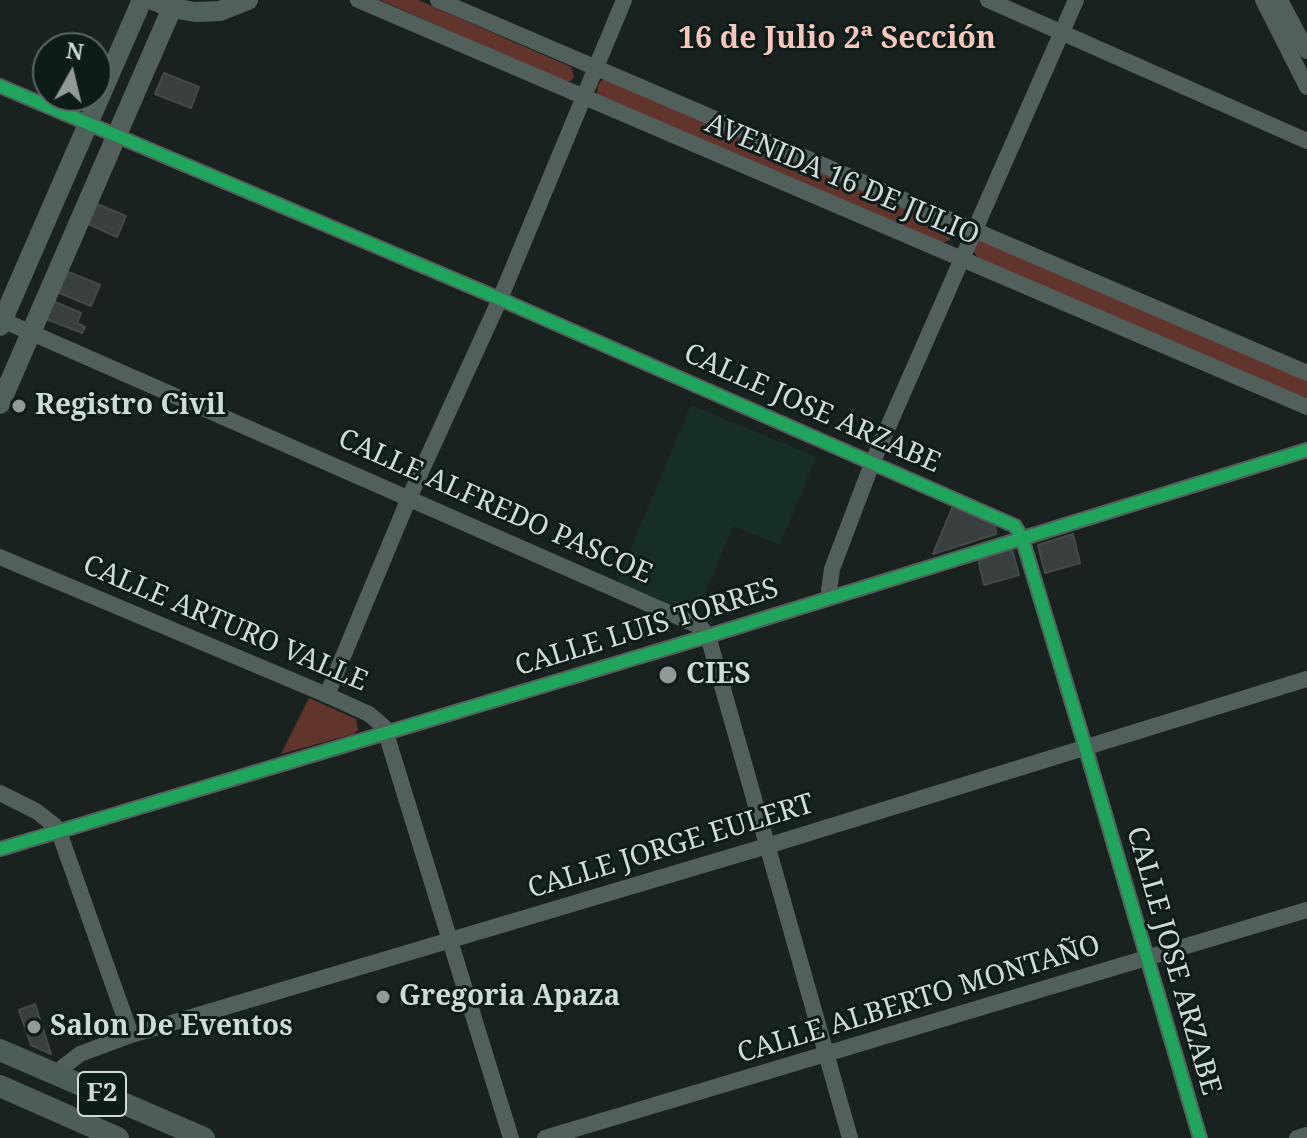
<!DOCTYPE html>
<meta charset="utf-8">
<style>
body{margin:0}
#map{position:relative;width:1307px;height:1138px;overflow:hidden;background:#1a2220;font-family:"Noto Serif",serif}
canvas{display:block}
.north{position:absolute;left:32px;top:32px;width:80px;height:80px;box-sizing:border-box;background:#0d1c18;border:2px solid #5b6864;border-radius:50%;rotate:8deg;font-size:22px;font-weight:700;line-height:32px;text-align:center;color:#d1dad7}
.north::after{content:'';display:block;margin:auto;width:28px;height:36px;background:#919a97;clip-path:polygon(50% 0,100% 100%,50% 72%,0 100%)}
</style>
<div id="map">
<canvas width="1307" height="1138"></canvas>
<div class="north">N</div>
</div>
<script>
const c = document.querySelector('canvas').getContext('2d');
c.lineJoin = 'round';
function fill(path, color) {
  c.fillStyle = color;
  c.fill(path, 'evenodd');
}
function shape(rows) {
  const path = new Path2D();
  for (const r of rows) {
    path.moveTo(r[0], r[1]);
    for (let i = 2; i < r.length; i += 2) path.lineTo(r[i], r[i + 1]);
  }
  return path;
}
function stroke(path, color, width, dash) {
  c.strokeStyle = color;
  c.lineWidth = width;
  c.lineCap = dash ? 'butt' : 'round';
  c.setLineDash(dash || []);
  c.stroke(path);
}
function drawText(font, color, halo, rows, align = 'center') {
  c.font = font + ' "Noto Serif",serif';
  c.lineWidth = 6;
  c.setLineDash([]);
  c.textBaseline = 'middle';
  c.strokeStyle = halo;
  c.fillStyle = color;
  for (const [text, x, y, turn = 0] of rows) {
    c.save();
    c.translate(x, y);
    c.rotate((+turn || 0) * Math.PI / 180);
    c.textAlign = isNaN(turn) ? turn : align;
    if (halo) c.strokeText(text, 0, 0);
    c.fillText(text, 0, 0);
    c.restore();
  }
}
fill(shape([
 [691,405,816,457,780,545,733,526,695,617,616,584]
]), '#182e29');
fill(shape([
 [380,0,418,0,571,67,574,77,570,81,564,81],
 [609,79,947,224,951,230,950,240,941,243,597,95,598,85,602,80],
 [981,240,1307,378,1307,399,978,258,974,252,975,244],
 [309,698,356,719,358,730,353,734,281,754]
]), '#61352c');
const building = shape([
 [164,73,199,87,191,108,155,94,164,73],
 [95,203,126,216,117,237,86,223,95,203],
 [66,271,100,285,91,306,57,292,66,271],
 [53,301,81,313,77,323,85,327,82,333,46,319,53,301],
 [953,506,995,525,996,534,933,554,953,506],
 [1073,534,1080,563,1045,573,1038,545,1073,534],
 [1012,549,1019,575,984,585,978,559,1012,549],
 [35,1004,51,1054,31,1045,19,1010,35,1004]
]);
fill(building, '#393f3e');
stroke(building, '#434a48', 2);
stroke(shape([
 [358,0,1307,407],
 [438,0,1307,373],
 [988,0,1307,141],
 [1263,0,1307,87],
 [1280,0,1307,51],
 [0,86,500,299,1015,526,1022,538,1085,746,1200,1138],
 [0,319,701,627,708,636,850,1138],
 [0,557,327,695,369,714,384,727,511,1138],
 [831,598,829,590,832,569,873,461,1076,0],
 [327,695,409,498,500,299,624,0],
 [0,793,36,811,54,825,59,832,131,1035],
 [0,849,708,636,1307,450],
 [59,1076,63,1067,80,1054,131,1035,767,846,1307,679],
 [545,1138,1307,910],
 [1297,1138,1307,1135]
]), '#52605c', 16);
stroke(shape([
 [153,0,172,8,195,12,220,11,248,0],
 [0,326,142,0],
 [0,404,172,8]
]), '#50615c', 20);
stroke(shape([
 [0,1050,204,1138],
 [0,1086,118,1138]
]), '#4d5e5a', 22);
stroke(shape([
 [0,86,500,299,1015,526,1022,538,1085,746,1200,1138],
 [0,849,708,636,1307,450]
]), '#20a55d', 12);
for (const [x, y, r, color] of [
 [19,406,8,"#919a97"],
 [668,675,10,"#919a97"],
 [383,997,8,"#919a97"],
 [34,1027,8,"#919a97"]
]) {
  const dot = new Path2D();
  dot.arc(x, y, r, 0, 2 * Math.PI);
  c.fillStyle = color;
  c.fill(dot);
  stroke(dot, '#0d1c18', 3);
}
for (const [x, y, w] of [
 [102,1094,48]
]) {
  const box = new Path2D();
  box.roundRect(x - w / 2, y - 22, w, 44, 6);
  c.fillStyle = '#0d1c18';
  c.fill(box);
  stroke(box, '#d1dad7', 2);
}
drawText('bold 26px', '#d1dad7', null, [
 ["F2",102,1094]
]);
drawText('28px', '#d1dad7', '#0d1c18', [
 ["AVENIDA 16 DE JULIO",842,180,23],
 ["CALLE JOSE ARZABE",812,409,24],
 ["CALLE ALFREDO PASCOE",495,507,24],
 ["CALLE ARTURO VALLE",225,624,23],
 ["CALLE LUIS TORRES",647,628,-17],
 ["CALLE JORGE EULERT",671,847,-17],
 ["CALLE JOSE ARZABE",1173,961,74],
 ["CALLE ALBERTO MONTAÑO",919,1000,-17]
]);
drawText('bold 28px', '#d1dad7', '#0d1c18', [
 ["Registro Civil",35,406],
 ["CIES",686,675],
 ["Gregoria Apaza",399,997],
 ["Salon De Eventos",50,1027]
], 'left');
drawText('bold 30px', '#f8c6bb', '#0d1c18', [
 ["16 de Julio 2ª Sección",837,39]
]);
</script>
